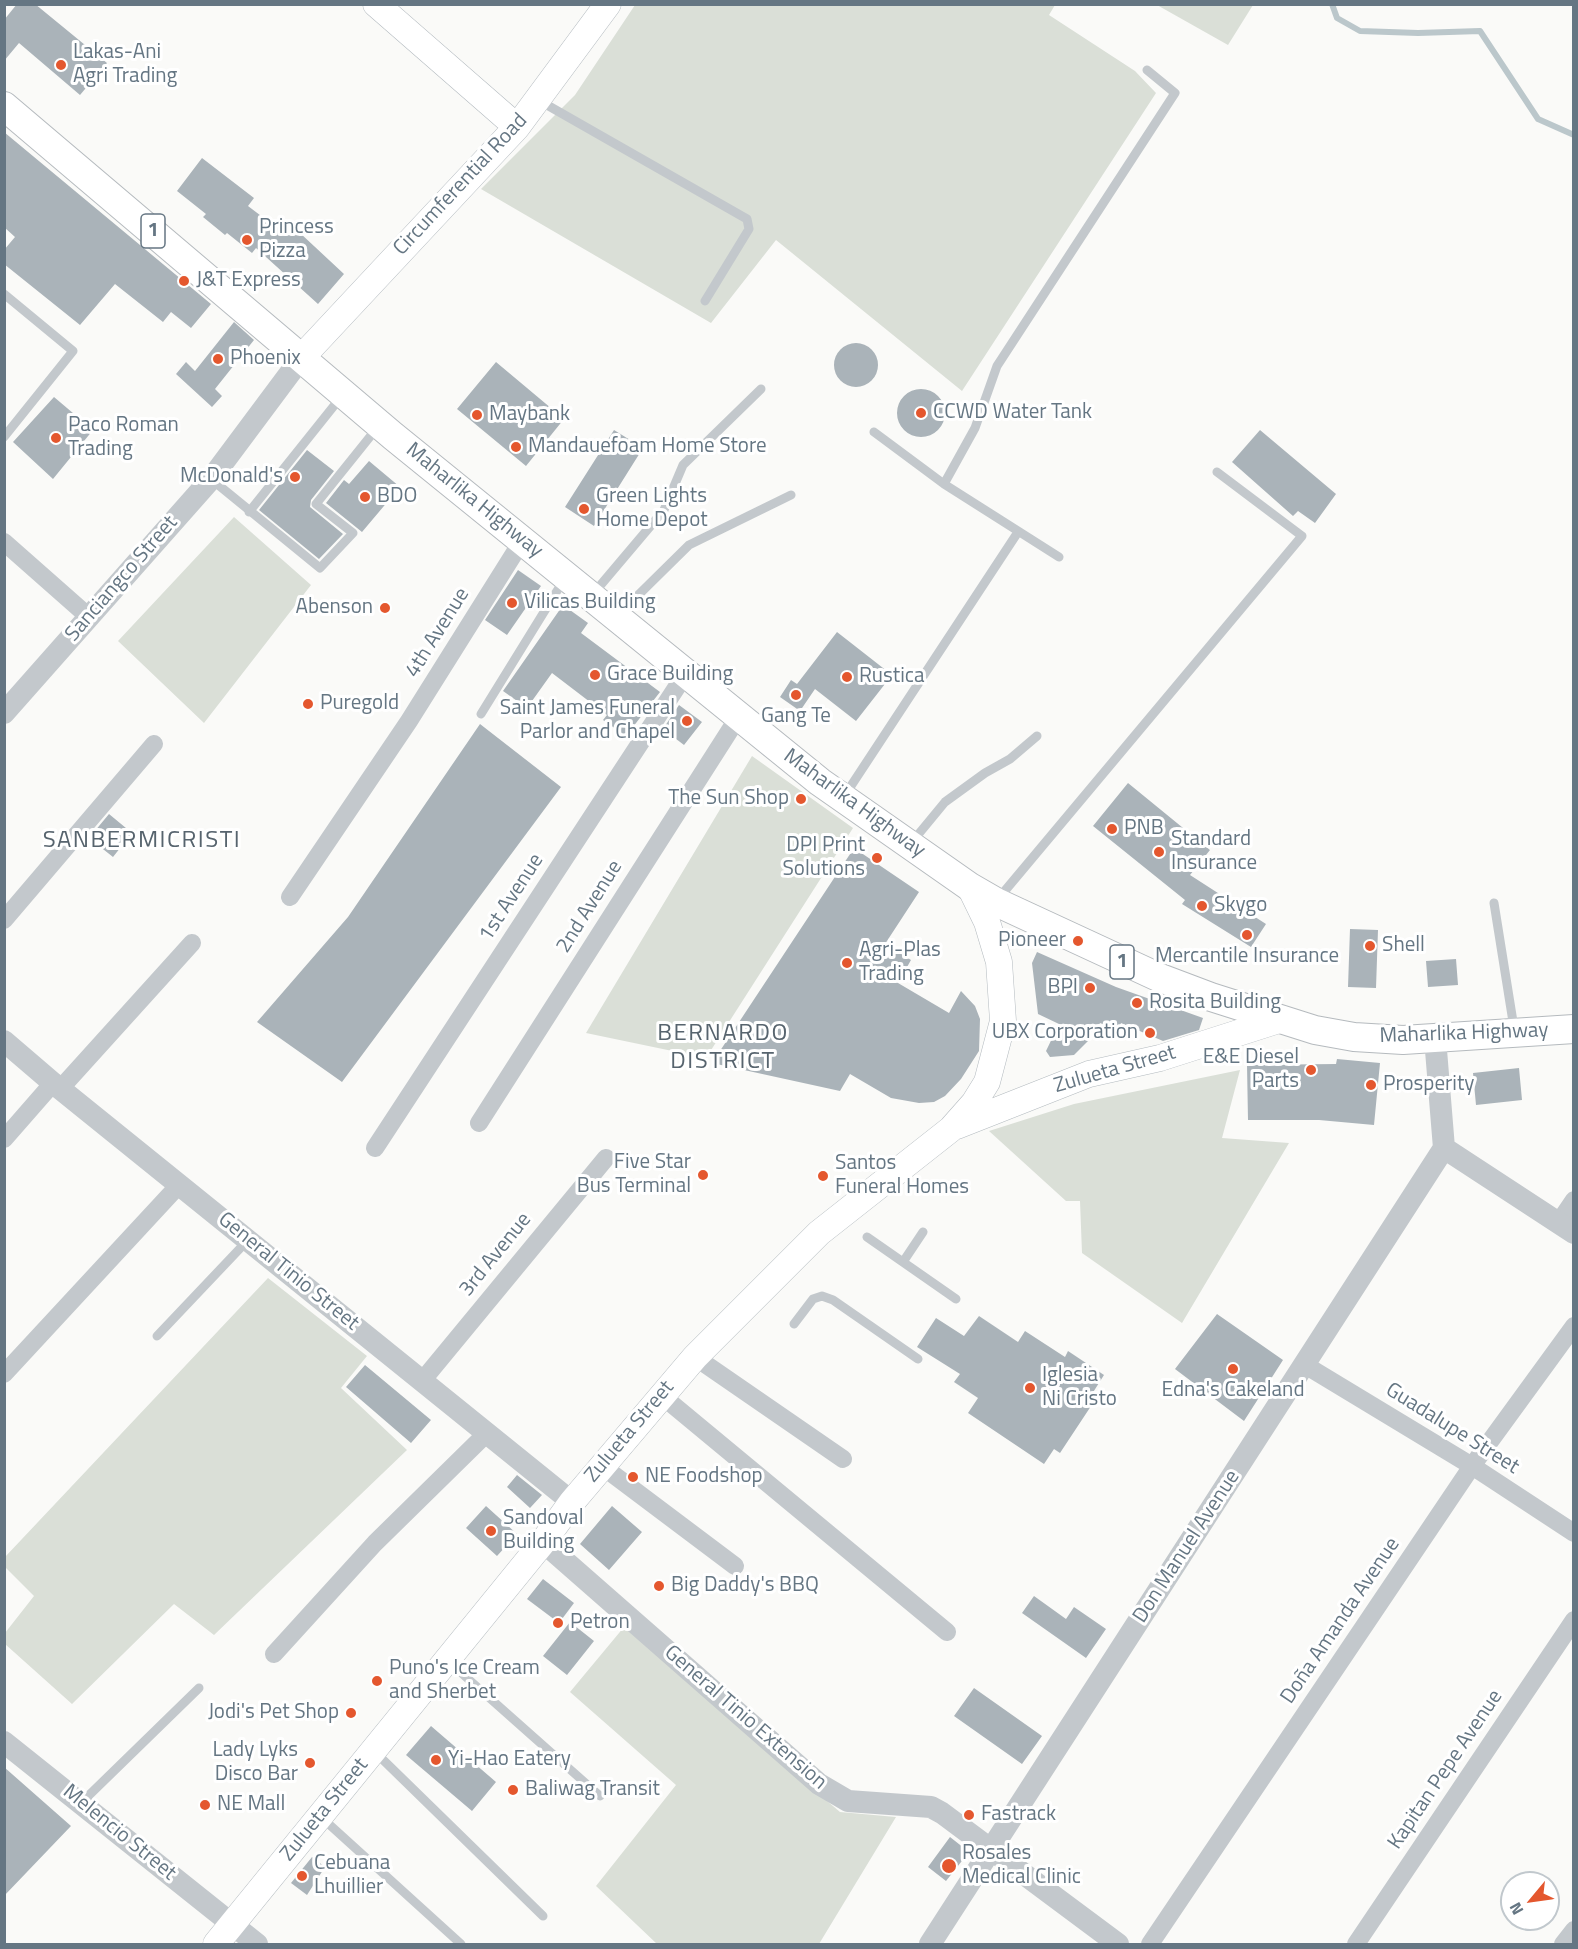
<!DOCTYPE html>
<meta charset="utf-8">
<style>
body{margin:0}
#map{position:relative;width:1578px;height:1949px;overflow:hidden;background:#fafaf8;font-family:"Titillium Web",sans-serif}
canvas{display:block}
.frame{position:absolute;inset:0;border:6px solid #657683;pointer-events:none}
.north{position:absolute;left:1500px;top:1871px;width:60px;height:60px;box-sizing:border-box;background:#fff;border:2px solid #c1c8cd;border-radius:50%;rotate:241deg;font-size:16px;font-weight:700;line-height:24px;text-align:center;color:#657683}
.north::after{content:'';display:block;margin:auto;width:21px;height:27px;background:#e4572e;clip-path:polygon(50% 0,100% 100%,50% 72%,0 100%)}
</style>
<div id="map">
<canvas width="1578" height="1949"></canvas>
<div class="frame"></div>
<div class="north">N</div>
</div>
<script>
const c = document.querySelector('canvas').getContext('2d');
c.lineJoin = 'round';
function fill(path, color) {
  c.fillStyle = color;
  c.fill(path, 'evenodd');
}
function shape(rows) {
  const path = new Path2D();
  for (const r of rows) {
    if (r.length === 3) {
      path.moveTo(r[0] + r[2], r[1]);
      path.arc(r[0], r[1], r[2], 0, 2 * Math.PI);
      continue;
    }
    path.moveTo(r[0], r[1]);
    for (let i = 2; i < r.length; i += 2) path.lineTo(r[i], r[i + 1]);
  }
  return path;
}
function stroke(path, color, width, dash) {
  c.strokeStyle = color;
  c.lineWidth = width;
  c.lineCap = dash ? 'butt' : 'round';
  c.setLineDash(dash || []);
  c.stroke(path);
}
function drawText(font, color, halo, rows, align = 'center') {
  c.font = font + ' "Titillium Web",sans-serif';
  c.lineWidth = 6;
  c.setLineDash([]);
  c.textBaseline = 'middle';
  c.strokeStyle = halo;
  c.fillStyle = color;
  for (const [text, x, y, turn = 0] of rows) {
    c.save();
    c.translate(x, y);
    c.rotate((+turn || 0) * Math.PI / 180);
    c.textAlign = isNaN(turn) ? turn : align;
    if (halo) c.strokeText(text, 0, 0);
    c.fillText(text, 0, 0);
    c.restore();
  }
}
fill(shape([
 [635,5,1055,5,1049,15,1135,71,1156,93,962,391,776,240,711,323,481,189,575,95],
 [1157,5,1253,5,1228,45],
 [234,517,311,585,204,723,118,641],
 [752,756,853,828,706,1058,586,1033],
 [1240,1070,1222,1138,1289,1143,1182,1323,1082,1253,1080,1201,1066,1201,989,1131,1074,1104],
 [268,1278,367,1356,341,1388,407,1450,214,1635,174,1604,72,1704,5,1644,5,1633,34,1596,5,1567,5,1557],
 [624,1627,840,1812,896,1817,819,1944,657,1944,596,1886,676,1785,570,1692]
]), '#dadfd7');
stroke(shape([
 [1332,4,1337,18,1360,31,1418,33,1480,31,1538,119,1574,135]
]), '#bbc7cb', 6);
fill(shape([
 [17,4,35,4,107,63,80,95,19,43,4,61,4,20],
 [4,132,211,304,191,328,171,312,163,322,115,284,80,325,4,264,4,250,15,237,4,227],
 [202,158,254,198,248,206,277,228,285,219,344,274,318,304,256,248,252,253,227,233,225,235,203,217,206,214,177,191],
 [234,322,254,340,215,389,222,396,212,407,176,374,186,362,195,371],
 [856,365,22],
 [496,362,564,419,526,466,457,409],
 [921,413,24],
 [54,397,93,430,53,479,13,442],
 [614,430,643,448,594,526,565,507],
 [1260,430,1336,494,1315,523,1298,511,1293,516,1232,462],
 [307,450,334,471,311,500,310,507,343,534,319,559,259,510],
 [369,461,400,487,362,532,326,503,344,480,349,484],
 [518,570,541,586,507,635,485,620],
 [563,605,588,623,581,633,660,692,626,736,603,720,607,715,552,673,527,708,503,691],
 [837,632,892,675,856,721,815,689,800,711,780,697,791,680,797,684],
 [679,705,702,722,684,745,663,729],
 [480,724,561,787,342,1082,257,1022,348,917],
 [1128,783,1210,850,1190,875,1266,924,1251,947,1182,904,1185,900,1093,826],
 [109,814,132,833,113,857,89,838],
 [854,848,919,892,885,944,911,960,898,983,949,1013,961,991,975,1006,980,1019,979,1051,961,1079,945,1096,934,1102,919,1103,891,1098,850,1074,840,1091,712,1063],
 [1350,929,1378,930,1376,988,1348,987],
 [1037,952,1116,987,1203,1018,1199,1030,1163,1041,1121,1023,1118,1030,1100,1023,1093,1036,1074,1055,1050,1057,1046,1051,1059,1024,1038,1014,1032,963],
 [1456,959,1458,985,1428,987,1426,961],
 [1337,1059,1380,1063,1374,1125,1319,1120,1248,1120,1247,1065,1336,1064],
 [1519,1068,1522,1100,1476,1105,1473,1073],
 [1217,1314,1283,1360,1244,1421,1175,1369],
 [979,1316,1018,1342,1025,1331,1065,1357,1068,1351,1104,1375,1092,1394,1097,1397,1060,1453,1054,1449,1044,1464,968,1413,978,1398,954,1382,960,1374,917,1347,936,1318,964,1336],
 [365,1365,431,1420,411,1443,346,1387],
 [517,1475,542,1495,530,1508,507,1487],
 [486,1506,517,1534,497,1556,466,1528],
 [612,1506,642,1532,609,1570,580,1544],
 [543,1579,574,1603,559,1623,527,1599],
 [1034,1596,1066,1619,1074,1607,1106,1629,1086,1658,1022,1613],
 [570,1622,594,1641,567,1675,543,1656],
 [974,1688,1042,1736,1022,1764,954,1716],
 [431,1726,496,1782,472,1811,406,1755],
 [4,1767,71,1826,4,1896],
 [950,1837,969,1852,946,1881,928,1867],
 [312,1857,325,1867,307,1895,291,1883]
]), '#aab3b9');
const secondary = shape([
 [376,4,517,127],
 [302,357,517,127,608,4],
 [957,1126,1089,1074,1160,1058,1282,1019],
 [216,1944,543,1542,572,1502,695,1357,819,1233,951,1129,974,1103,987,1082,1003,1021,999,962,987,922,970,887]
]);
const primary = shape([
 [4,106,393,436,820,782,970,887,996,902,1158,977,1211,997,1315,1030,1354,1037,1403,1040,1574,1029]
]);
stroke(secondary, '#b3babf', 27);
stroke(primary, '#b5babe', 30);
stroke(shape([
 [540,101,747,219,749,229,705,301],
 [4,294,73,351,4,437],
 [874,432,944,484,1059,557],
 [211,479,320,568,353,533,316,504,377,428],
 [944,484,975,428,997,366,1175,93,1147,70],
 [249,512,341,397],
 [593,594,664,510,683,465,761,389],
 [618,615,689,545,791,495],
 [481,714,565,578],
 [845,795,1018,532],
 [912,842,945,802,985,773,1010,759,1037,736],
 [998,899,1302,536,1217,472],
 [1494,903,1514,1028],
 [867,1237,956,1299],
 [903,1262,923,1232],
 [794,1324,813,1299,822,1296,833,1300,918,1359],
 [157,1336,248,1240],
 [449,1662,600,1796],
 [375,1752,543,1916],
 [81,1803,199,1688],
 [321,1817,461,1944]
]), '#c3c8cc', 9);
stroke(shape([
 [4,542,89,617],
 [290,897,409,721,522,541],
 [4,920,154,744],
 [60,1089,192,943],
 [479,1123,739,716],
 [4,1139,53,1083],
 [375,1148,686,673],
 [1559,1222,1574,1200],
 [695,1357,843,1459],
 [1305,1365,1472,1466,1574,1533],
 [4,1374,179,1185],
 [422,1381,606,1158],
 [661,1395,947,1632],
 [602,1466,735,1566],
 [274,1654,375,1543,486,1434],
 [1150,1944,1472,1466,1574,1326],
 [1356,1944,1574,1620],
 [1563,1944,1574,1930]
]), '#c3c8cc', 18);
stroke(shape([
 [4,713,211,479,302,357],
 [1435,1038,1444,1148,1574,1233],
 [4,1041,53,1083,572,1502],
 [543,1542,819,1784,848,1801,931,1807,942,1813,1118,1944],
 [4,1742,257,1944],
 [930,1944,1444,1148]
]), '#c3c8cc', 22);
stroke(secondary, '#fff', 26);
stroke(primary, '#fff', 28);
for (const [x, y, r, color] of [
 [61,65,6,"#e4572e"],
 [247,240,6,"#e4572e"],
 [184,281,6,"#e4572e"],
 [218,359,6,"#e4572e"],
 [921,413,6,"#e4572e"],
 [477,415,6,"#e4572e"],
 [56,438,6,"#e4572e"],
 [516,447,6,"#e4572e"],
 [295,477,6,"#e4572e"],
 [365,497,6,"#e4572e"],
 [584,509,6,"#e4572e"],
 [512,603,6,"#e4572e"],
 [385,608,6,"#e4572e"],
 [595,675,6,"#e4572e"],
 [847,677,6,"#e4572e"],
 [796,695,6,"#e4572e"],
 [308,704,6,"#e4572e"],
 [687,721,6,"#e4572e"],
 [801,799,6,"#e4572e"],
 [1112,829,6,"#e4572e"],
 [1159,852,6,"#e4572e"],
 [877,858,6,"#e4572e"],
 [1202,906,6,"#e4572e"],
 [1247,935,6,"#e4572e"],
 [1078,941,6,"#e4572e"],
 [1370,946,6,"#e4572e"],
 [847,963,6,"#e4572e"],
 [1090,988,6,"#e4572e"],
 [1137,1003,6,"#e4572e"],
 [1150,1033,6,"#e4572e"],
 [1311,1070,6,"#e4572e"],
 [1371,1085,6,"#e4572e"],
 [703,1175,6,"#e4572e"],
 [823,1176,6,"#e4572e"],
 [1233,1369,6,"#e4572e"],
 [1030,1388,6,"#e4572e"],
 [633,1477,6,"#e4572e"],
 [491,1531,6,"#e4572e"],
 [659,1586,6,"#e4572e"],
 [558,1623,6,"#e4572e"],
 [377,1681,6,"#e4572e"],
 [351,1713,6,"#e4572e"],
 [436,1760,6,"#e4572e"],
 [310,1763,6,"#e4572e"],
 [513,1790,6,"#e4572e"],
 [205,1805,6,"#e4572e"],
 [969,1815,6,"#e4572e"],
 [949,1866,8,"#e4572e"],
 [302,1876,6,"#e4572e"]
]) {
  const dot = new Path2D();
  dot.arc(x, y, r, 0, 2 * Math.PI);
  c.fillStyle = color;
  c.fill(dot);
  stroke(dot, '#fff', 2);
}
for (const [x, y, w] of [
 [153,231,24],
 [1122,962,24]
]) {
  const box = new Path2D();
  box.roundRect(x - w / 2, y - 17, w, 34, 4.5);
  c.fillStyle = '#fff';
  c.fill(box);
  stroke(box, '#657683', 1.5);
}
drawText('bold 20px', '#657683', null, [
 ["1",153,231],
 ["1",1122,962]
]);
drawText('21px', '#657683', '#fff', [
 ["Lakas-Ani",73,53],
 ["Agri Trading",73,77],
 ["Princess",259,228],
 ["Pizza",259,252],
 ["J&T Express",196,281],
 ["Phoenix",230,359],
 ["CCWD Water Tank",933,413],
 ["Maybank",489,415],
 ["Paco Roman",68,426],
 ["Trading",68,450],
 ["Mandauefoam Home Store",528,447],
 ["McDonald's",283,477,"right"],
 ["BDO",377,497],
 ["Green Lights",596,497],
 ["Home Depot",596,521],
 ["Vilicas Building",524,603],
 ["Abenson",373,608,"right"],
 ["Grace Building",607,675],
 ["Rustica",859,677],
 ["Puregold",320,704],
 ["Saint James Funeral",675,709,"right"],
 ["Parlor and Chapel",675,733,"right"],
 ["Gang Te",796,717,"center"],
 ["The Sun Shop",789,799,"right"],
 ["PNB",1124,829],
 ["Standard",1171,840],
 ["Insurance",1171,864],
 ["DPI Print",865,846,"right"],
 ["Solutions",865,870,"right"],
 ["Skygo",1214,906],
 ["Pioneer",1066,941,"right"],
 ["Shell",1382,946],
 ["Agri-Plas",859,951],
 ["Trading",859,975],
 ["Mercantile Insurance",1247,957,"center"],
 ["BPI",1078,988,"right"],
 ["Rosita Building",1149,1003],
 ["UBX Corporation",1138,1033,"right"],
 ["E&E Diesel",1299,1058,"right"],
 ["Parts",1299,1082,"right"],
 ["Prosperity",1383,1085],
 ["Five Star",691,1163,"right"],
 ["Bus Terminal",691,1187,"right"],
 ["Santos",835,1164],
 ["Funeral Homes",835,1188],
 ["Iglesia",1042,1376],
 ["Ni Cristo",1042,1400],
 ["Edna's Cakeland",1233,1391,"center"],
 ["NE Foodshop",645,1477],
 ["Sandoval",503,1519],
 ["Building",503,1543],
 ["Big Daddy's BBQ",671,1586],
 ["Petron",570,1623],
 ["Puno's Ice Cream",389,1669],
 ["and Sherbet",389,1693],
 ["Jodi's Pet Shop",339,1713,"right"],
 ["Lady Lyks",298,1751,"right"],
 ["Disco Bar",298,1775,"right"],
 ["Yi-Hao Eatery",448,1760],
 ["Baliwag Transit",525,1790],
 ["NE Mall",217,1805],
 ["Fastrack",981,1815],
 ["Rosales",962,1854],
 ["Medical Clinic",962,1878],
 ["Cebuana",314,1864],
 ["Lhuillier",314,1888]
], 'left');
drawText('21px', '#657683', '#fff', [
 ["Circumferential Road",461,185,-47],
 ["Maharlika Highway",474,501,39],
 ["Sanciangco Street",122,579,-49],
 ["4th Avenue",438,633,-58],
 ["Maharlika Highway",854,804,36],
 ["1st Avenue",512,898,-57],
 ["2nd Avenue",590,907,-58],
 ["Maharlika Highway",1464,1034,-2],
 ["Zulueta Street",1115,1070,-16],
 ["3rd Avenue",496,1255,-51],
 ["General Tinio Street",288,1272,39],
 ["Guadalupe Street",1452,1429,32],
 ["Zulueta Street",630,1432,-50],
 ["Don Manuel Avenue",1187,1547,-57],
 ["Doña Amanda Avenue",1341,1621,-56],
 ["General Tinio Extension",745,1718,41],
 ["Kapitan Pepe Avenue",1446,1770,-56],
 ["Zulueta Street",325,1810,-51],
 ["Melencio Street",119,1833,39]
]);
c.letterSpacing = '1.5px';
drawText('24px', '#57646e', '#fff', [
 ["SANBERMICRISTI",142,841],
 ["BERNARDO",723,1034],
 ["DISTRICT",723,1062]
]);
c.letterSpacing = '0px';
</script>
